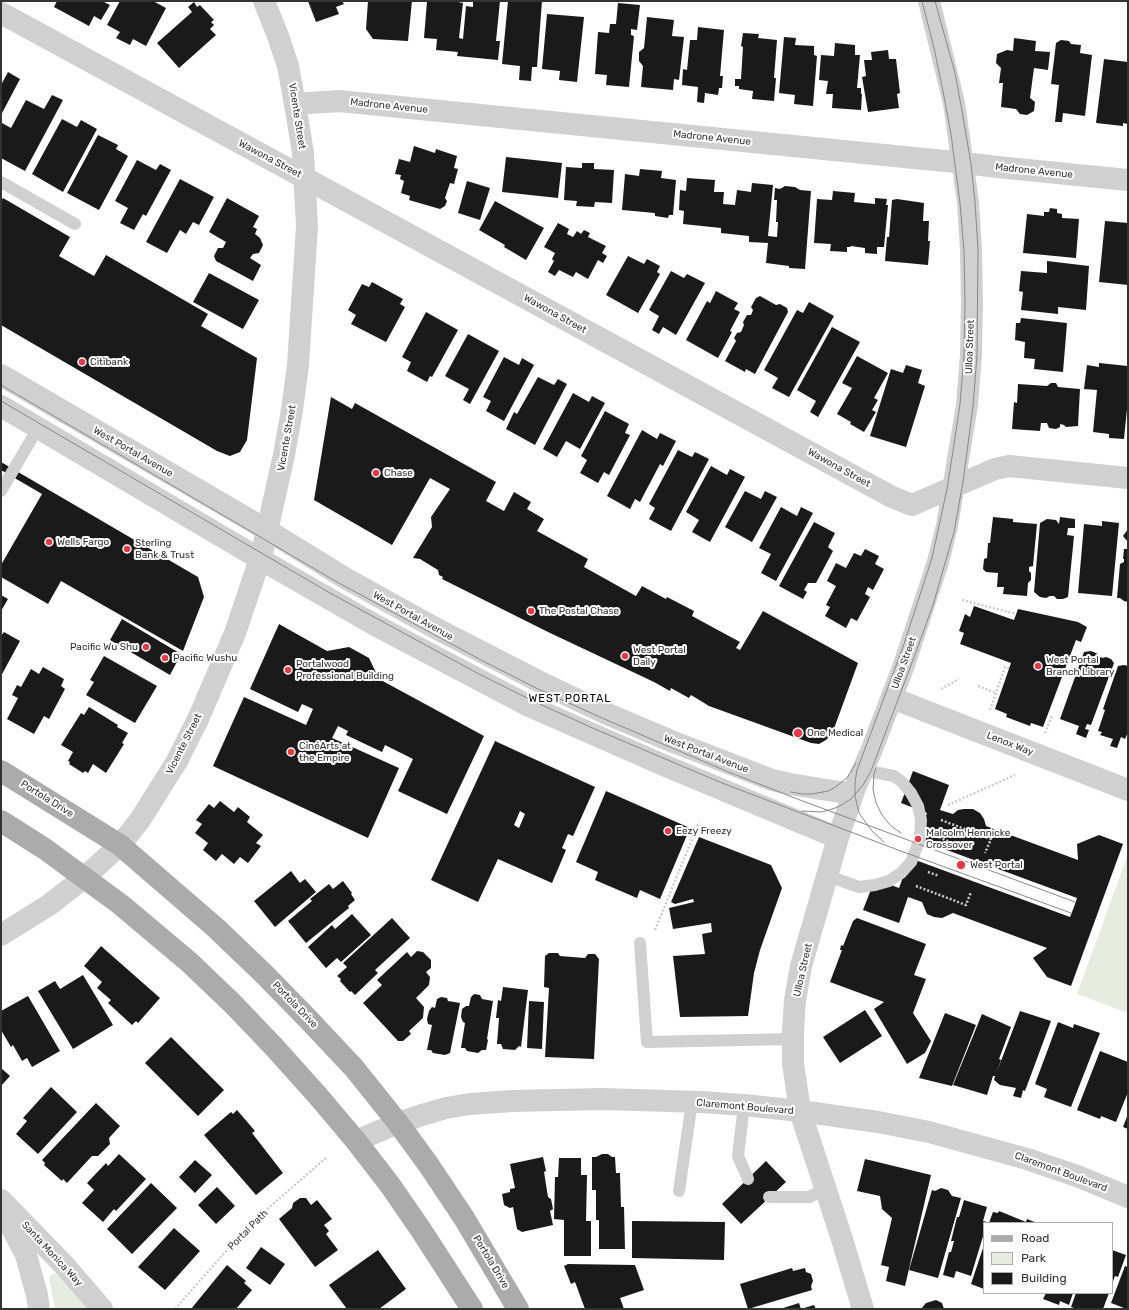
<!DOCTYPE html>
<meta charset="utf-8">
<style>
body{margin:0}
#map{position:relative;width:1129px;height:1310px;overflow:hidden;background:#fff;font-family:Rubik,sans-serif}
canvas{display:block}
.frame{position:absolute;inset:0;border:2px solid #333;pointer-events:none}
.legend{position:absolute;left:983px;top:1222px;width:130px;height:72px;box-sizing:border-box;background:#fff;border:1px solid #adadad;margin:0;padding:5px 7px;list-style:none;font-size:12px;color:#333}
.legend li{display:flex;align-items:center;gap:8px;height:20px}
.legend b{width:20px;border:1px solid #adadad}
</style>
<div id="map">
<canvas width="1129" height="1310"></canvas>
<div class="frame"></div>
<ul class="legend">
<li><b style="height:5px;background:#ababab"></b>Road</li>
<li><b style="height:11px;background:#e6ecdf"></b>Park</li>
<li><b style="height:11px;background:#1a1a1a"></b>Building</li>
</ul>
</div>
<script>
const c = document.querySelector('canvas').getContext('2d');
c.lineJoin = 'round';
function fill(path, color) {
  c.fillStyle = color;
  c.fill(path, 'evenodd');
}
function shape(rows) {
  const path = new Path2D();
  for (const r of rows) {
    path.moveTo(r[0], r[1]);
    for (let i = 2; i < r.length; i += 2) path.lineTo(r[i], r[i + 1]);
  }
  return path;
}
function stroke(path, color, width, dash) {
  c.strokeStyle = color;
  c.lineWidth = width;
  c.lineCap = dash ? 'butt' : 'round';
  c.setLineDash(dash || []);
  c.stroke(path);
}
function drawText(font, color, halo, rows, align = 'center') {
  c.font = font + ' Rubik,sans-serif';
  c.lineWidth = 4;
  c.setLineDash([]);
  c.textBaseline = 'middle';
  c.strokeStyle = halo;
  c.fillStyle = color;
  for (const [text, x, y, turn = 0] of rows) {
    c.save();
    c.translate(x, y);
    c.rotate((+turn || 0) * Math.PI / 180);
    c.textAlign = isNaN(turn) ? turn : align;
    if (halo) c.strokeText(text, 0, 0);
    c.fillText(text, 0, 0);
    c.restore();
  }
}
fill(shape([
 [1128,854,1128,1013,1077,994],
 [58,1272,90,1309,55,1309,49,1278,52,1274]
]), '#e6ecdf');
fill(shape([
 [57,1,102,1,110,5,101,20,94,16,89,26,54,7],
 [120,1,153,1,166,8,146,46,133,39,130,45,116,38,120,32,107,25],
 [308,1,342,1,344,4,336,7,339,14,316,22],
 [368,1,412,1,408,41,373,39,366,29],
 [427,1,458,1,458,2,463,3,459,38,463,39,466,6,473,7,473,1,500,1,496,41,500,41,498,60,457,56,458,52,436,50,437,39,424,38],
 [508,1,542,1,537,67,532,67,531,81,519,80,520,66,502,64],
 [194,2,197,7,200,5,214,20,211,22,214,25,210,29,216,35,179,68,157,43,192,12,188,7],
 [618,3,640,5,637,30,631,29,631,35,634,36,629,87,606,85,607,75,595,74,598,32,609,33,610,24,616,24],
 [547,14,584,17,577,82,559,80,560,71,542,69],
 [647,17,674,20,672,36,684,37,679,80,674,79,673,90,641,87,643,66,639,61,639,52,644,48],
 [698,27,724,30,720,76,723,76,722,88,719,88,718,95,705,93,704,103,697,102,698,87,682,85,683,69,687,70,690,40,697,40],
 [743,33,759,34,758,38,777,40,774,78,776,78,774,101,752,99,753,91,739,89,739,86,735,86,735,79,741,79,743,47,741,46],
 [784,37,796,38,795,45,814,46,814,55,817,56,813,106,794,104,795,95,779,93],
 [1014,38,1036,41,1035,51,1050,52,1048,70,1034,68,1030,98,1035,102,1034,111,1027,115,1020,114,1016,109,1001,107,1003,83,999,83,1001,68,996,63,997,54,1007,50,1013,51],
 [1061,40,1069,41,1071,44,1081,45,1080,53,1092,55,1085,116,1063,113,1062,122,1055,122,1059,85,1051,84,1056,43],
 [835,43,855,45,855,55,860,55,857,88,861,88,861,94,862,94,861,110,832,108,833,94,826,94,828,81,819,80,821,55,834,56],
 [888,50,889,59,896,59,900,93,897,94,899,108,868,112,862,77,866,76,864,60,872,60,871,52],
 [1104,59,1128,62,1128,124,1123,123,1123,126,1096,123],
 [8,72,20,79,1,115,1,85],
 [52,95,63,100,25,171,1,158,1,125,2,123,11,128,26,100,44,109],
 [62,119,77,127,81,120,97,129,63,192,32,174],
 [98,135,118,145,116,149,128,156,99,210,67,193],
 [414,146,435,153,436,149,457,156,454,168,458,169,454,184,450,183,445,198,447,201,445,206,440,209,409,200,410,196,401,193,404,181,400,179,401,175,395,174,399,159,410,162],
 [506,157,562,163,558,198,502,192],
 [137,160,156,170,160,164,171,170,146,216,143,214,134,230,120,223,128,208,115,201],
 [582,163,594,163,594,169,614,170,612,203,595,202,594,207,576,206,577,201,564,200,566,167,582,168],
 [640,169,662,171,661,178,676,180,673,215,669,215,668,218,655,216,655,213,622,210,625,174,639,176],
 [687,178,715,180,714,192,724,192,723,204,735,205,737,190,751,192,752,183,773,185,768,236,777,237,778,222,776,222,777,200,774,200,775,188,780,189,785,186,795,187,800,190,811,191,805,269,789,268,789,266,766,263,768,243,749,242,749,236,721,233,721,228,683,224,684,211,679,210,680,190,686,191],
 [180,179,214,197,199,225,193,222,186,234,180,230,167,253,146,242],
 [467,181,490,188,480,220,458,213],
 [833,191,855,193,854,202,875,204,875,198,887,199,886,205,888,205,884,247,877,247,877,254,865,253,865,248,851,246,850,247,847,247,847,252,830,251,831,244,814,243,817,199,832,200],
 [3,198,70,237,59,256,94,276,106,255,208,314,201,326,257,358,247,440,240,452,230,456,217,451,1,325,1,201],
 [227,198,259,216,253,227,257,229,255,234,260,238,263,245,259,253,253,254,250,258,261,265,253,281,216,261,214,256,218,248,223,248,226,242,209,232],
 [897,199,924,203,923,221,929,221,928,241,930,241,928,265,885,261,887,237,889,237,892,200],
 [495,201,544,228,526,260,504,247,505,245,479,230],
 [1050,208,1057,209,1057,213,1062,214,1062,218,1079,219,1076,258,1023,253,1027,214,1044,216,1044,212,1049,212],
 [1105,221,1128,223,1128,285,1099,282],
 [558,223,569,229,567,234,573,237,577,231,581,234,584,230,590,233,588,237,606,246,602,253,607,256,603,263,598,260,588,279,576,272,573,277,559,270,555,276,548,272,554,261,552,259,555,253,544,247],
 [628,256,644,264,647,259,660,266,657,272,660,274,638,313,606,295],
 [1047,261,1089,266,1086,310,1058,307,1058,314,1021,310,1023,292,1019,291,1021,271,1047,273],
 [671,271,684,278,687,274,705,283,676,335,663,327,659,334,652,330,659,316,649,310],
 [209,273,259,300,243,329,193,302],
 [372,282,403,299,400,304,405,307,386,342,351,324,356,315,348,310,362,284,369,287],
 [716,291,738,303,734,309,740,312,730,331,732,332,718,358,686,340,707,301,710,303],
 [760,296,776,305,780,304,787,308,788,312,755,374,746,369,745,372,725,361,736,341,734,338,737,333,741,332,744,325,743,322,747,315,751,315,753,310,751,307,756,298],
 [809,302,834,316,789,397,772,388,778,378,764,370,797,310,803,313],
 [426,312,458,330,432,377,430,376,427,382,407,371,411,362,402,357],
 [1021,318,1067,323,1063,372,1034,369,1035,359,1024,358,1025,342,1015,340,1016,323,1020,323],
 [832,327,860,342,818,417,810,412,816,401,797,390],
 [468,334,499,351,470,404,463,400,469,389,445,376],
 [857,356,888,373,874,398,878,400,872,410,876,412,864,432,850,424,851,422,837,414,852,388,842,383],
 [504,357,519,365,522,358,534,365,504,421,486,411,491,401,483,397],
 [1099,363,1128,366,1128,399,1124,439,1109,438,1109,434,1093,432,1097,390,1084,389,1087,365,1099,367],
 [906,365,922,370,918,383,925,386,906,447,870,436,891,369,903,373],
 [538,377,554,385,558,379,567,384,535,445,506,429,514,412,517,414],
 [1051,383,1056,383,1058,387,1080,389,1078,426,1066,427,1064,425,1060,424,1060,427,1056,429,1049,428,1047,423,1041,423,1040,431,1012,429,1014,402,1017,403,1018,384,1047,386],
 [573,393,589,402,592,396,605,403,580,449,566,441,557,457,543,449],
 [331,397,352,409,355,403,496,482,486,501,504,511,514,492,531,502,527,509,544,519,537,531,588,559,584,567,636,596,642,586,666,599,667,597,694,611,692,616,740,642,736,648,740,650,763,611,858,663,832,734,826,740,819,744,811,743,709,706,691,695,689,698,671,688,670,691,654,682,548,632,442,579,443,577,439,575,438,570,420,559,413,558,432,527,431,517,450,489,430,478,392,545,314,500],
 [605,411,629,424,625,433,630,435,609,475,604,472,598,483,580,473,587,460,581,456],
 [642,430,657,439,660,433,676,441,663,466,660,464,640,502,635,499,630,509,607,496],
 [678,450,692,457,695,452,709,459,671,531,649,519,655,508,649,504],
 [1,462,198,577,204,597,183,651,61,581,48,604,1,577,1,565,42,494,1,470],
 [711,466,727,475,730,469,745,477,710,542,692,532,699,520,686,512],
 [745,491,761,499,765,491,777,497,752,542,725,527],
 [781,507,797,516,801,507,813,513,776,581,761,573,771,554,759,548],
 [993,517,1013,519,1013,522,1037,524,1033,566,1029,567,1029,571,1031,573,1031,580,1028,583,1027,596,1003,594,1004,587,997,587,998,573,986,572,983,569,984,559,987,558,988,543,990,543],
 [1060,517,1075,519,1075,528,1068,528,1067,535,1074,536,1068,597,1063,599,1057,599,1054,596,1050,596,1046,598,1040,597,1034,592,1040,523,1047,519,1056,520,1059,524],
 [1102,521,1119,523,1112,596,1078,593,1084,524,1102,526],
 [814,522,835,533,828,547,833,551,816,583,808,583,804,590,807,592,803,599,779,586],
 [1128,529,1128,542,1123,536],
 [1127,544,1128,544,1128,602,1124,601,1120,598,1117,598,1120,564,1124,562,1124,559,1123,559,1124,549,1127,549],
 [865,549,879,556,875,564,884,569,873,590,868,587,865,594,870,597,857,621,851,618,846,628,825,616,830,607,826,605,836,586,827,581,836,563,846,568,854,553,861,556],
 [1,595,8,599,1,611],
 [974,606,1014,620,1018,609,1078,622,1087,627,1081,642,1076,640,1043,727,1031,723,1030,726,1006,717,1007,714,995,709,1011,663,960,644,964,633,959,631,965,614,970,617],
 [122,619,181,654,170,675,110,640],
 [279,624,327,651,349,647,369,658,379,679,484,736,447,814,398,791,413,759,385,745,382,752,346,735,348,731,338,726,332,738,399,768,368,838,213,766,244,697,306,725,313,709,302,704,298,712,250,689],
 [4,632,20,641,1,676,1,636],
 [1091,651,1098,654,1100,657,1103,658,1106,657,1111,659,1114,663,1091,725,1087,724,1085,729,1089,730,1086,738,1076,734,1079,726,1060,719,1084,652],
 [104,656,157,686,135,723,86,695,94,682,90,680],
 [1124,665,1128,666,1128,732,1125,739,1121,737,1117,748,1110,746,1113,739,1100,735,1102,732,1098,731,1105,710,1103,709,1118,666],
 [43,667,64,679,61,686,65,689,49,719,44,716,34,734,7,719,18,698,12,695,17,685,21,687,31,669,39,674],
 [89,707,118,725,117,727,128,733,122,743,124,744,106,773,93,764,88,773,85,771,83,773,69,764,70,762,68,761,73,752,61,745,81,713,84,715],
 [495,741,595,787,573,836,568,834,562,848,566,850,552,883,498,859,478,902,431,880],
 [520,811,525,814,519,828,514,825],
 [913,771,949,785,940,810,953,814,958,810,964,809,973,809,980,813,984,819,986,826,1078,860,1077,844,1099,835,1123,844,1071,986,1047,977,1033,958,1047,948,953,913,942,918,934,917,927,914,922,902,908,897,899,923,863,910,875,879,899,888,910,858,1070,917,1074,907,1077,898,917,839,927,813,901,803],
 [606,791,690,828,660,899,640,890,637,898,595,880,598,872,576,862],
 [220,801,234,812,238,807,250,817,247,822,263,835,256,843,261,846,248,863,240,857,234,864,222,854,216,861,203,850,208,843,195,833,202,824,196,820,209,804,214,808],
 [699,837,771,865,782,888,760,950,754,973,748,1016,680,1017,673,956,705,954,702,934,712,932,711,923,673,929,669,908,694,902,693,899,675,904,671,902],
 [291,871,300,883,305,879,316,892,275,927,254,901],
 [343,881,352,893,351,894,355,900,348,906,349,908,306,943,288,921,312,901,310,899,329,884,333,889],
 [352,914,371,935,341,962,337,958,326,968,308,947,332,925,335,929],
 [392,918,410,938,375,970,378,973,355,995,351,991,350,992,340,981,341,979,337,976,347,967,343,963],
 [857,918,926,944,914,975,926,979,913,1013,931,1041,925,1053,907,1064,874,1009,884,1002,830,982,842,950,840,950,841,945,843,946,853,921],
 [101,946,160,998,138,1023,136,1021,132,1025,108,1003,111,1000,97,988,102,982,84,966],
 [417,951,423,952,431,960,431,968,426,972,430,977,429,985,416,998,424,1007,423,1018,409,1031,411,1034,403,1041,398,1041,363,1003,382,985,377,980,407,952,411,957],
 [549,953,558,953,560,956,585,958,588,954,595,954,599,959,594,1059,545,1057,549,988,544,987,545,956],
 [83,975,113,1025,73,1049,38,991,55,981,60,989],
 [503,987,528,990,521,1047,519,1046,515,1050,503,1049,501,1044,497,1044,499,1018,496,1018,498,1000,501,1001],
 [474,994,480,995,482,999,493,1001,487,1039,488,1040,486,1050,482,1050,478,1053,467,1051,465,1048,461,1048,465,1023,463,1022,461,1017,462,1009,466,1006,469,1006,471,997],
 [28,996,60,1051,32,1067,27,1058,22,1061,13,1045,11,1047,1,1030,1,1011],
 [441,997,447,998,448,1001,460,1003,450,1053,445,1055,433,1053,431,1050,427,1050,432,1025,428,1024,427,1019,429,1011,432,1007,435,1008,437,999],
 [529,1001,544,1002,542,1049,527,1048],
 [865,1010,882,1036,840,1063,823,1037],
 [1020,1011,1051,1021,1025,1091,1023,1090,1021,1098,1013,1096,1016,1088,1000,1085,994,1080,995,1076,993,1076,987,1095,953,1085,982,1014,1011,1027,999,1059,1001,1060,996,1074],
 [945,1013,976,1025,952,1086,919,1078],
 [1058,1022,1073,1028,1074,1024,1100,1033,1071,1107,1044,1097,1047,1089,1035,1084],
 [171,1037,224,1090,198,1116,145,1063],
 [1100,1051,1128,1062,1128,1092,1116,1122,1101,1116,1100,1119,1077,1110],
 [1,1068,10,1076,1,1086],
 [51,1087,77,1112,38,1154,16,1134,27,1121,23,1118],
 [96,1103,120,1126,109,1138,110,1144,98,1156,92,1156,67,1183,63,1179,62,1181,44,1165,45,1163,42,1160],
 [237,1110,255,1131,252,1133,283,1173,256,1195,204,1135,231,1112,233,1114],
 [1128,1114,1128,1129,1123,1127],
 [119,1154,146,1179,116,1211,114,1209,103,1222,82,1203,94,1190,87,1183,106,1163,108,1166],
 [602,1154,608,1154,612,1157,615,1157,616,1173,620,1173,621,1207,624,1207,625,1249,599,1249,599,1220,596,1220,596,1190,592,1190,592,1157,596,1157],
 [543,1157,546,1171,544,1172,548,1197,551,1199,553,1209,550,1211,553,1225,522,1232,517,1229,513,1207,510,1208,504,1205,502,1194,510,1192,510,1189,515,1188,510,1164],
 [559,1158,581,1158,581,1175,587,1175,586,1221,591,1221,591,1256,564,1256,564,1220,554,1219,555,1177,558,1177],
 [865,1159,931,1175,905,1286,886,1281,889,1267,881,1265,892,1218,882,1209,880,1196,857,1191],
 [195,1160,212,1175,195,1193,179,1177],
 [766,1161,786,1182,741,1224,722,1204],
 [151,1183,177,1208,132,1254,107,1229],
 [217,1187,235,1206,216,1224,198,1205],
 [941,1188,948,1190,952,1196,961,1198,938,1278,909,1270,932,1190,935,1191],
 [300,1198,306,1198,311,1205,317,1200,332,1219,324,1225,329,1231,326,1234,338,1250,315,1267,279,1219,292,1208,293,1203],
 [964,1200,987,1207,983,1221,987,1222,987,1223,984,1223,984,1233,971,1276,956,1271,954,1278,943,1275,949,1252,951,1252,954,1241,951,1241,957,1217,959,1217],
 [999,1211,1026,1222,1027,1219,1037,1223,989,1223,993,1212,998,1213],
 [632,1221,725,1222,724,1260,632,1258],
 [174,1228,200,1251,165,1290,138,1267],
 [984,1245,984,1289,971,1284],
 [261,1247,285,1264,270,1285,246,1268],
 [378,1250,406,1289,379,1309,347,1309,329,1285],
 [1112,1250,1126,1255,1118,1277,1115,1276,1112,1284],
 [568,1264,635,1265,644,1290,620,1298,624,1309,585,1309,575,1282,571,1284,564,1266],
 [227,1265,246,1281,244,1283,252,1290,236,1309,191,1309],
 [1125,1266,1128,1267,1128,1309,1123,1309,1124,1308,1111,1303],
 [792,1268,793,1271,805,1268,806,1272,811,1274,813,1281,811,1286,812,1290,748,1309,740,1284],
 [1046,1293,1073,1293,1069,1305,1060,1301,1059,1305,1043,1299],
 [1076,1293,1109,1293,1103,1309,1077,1309,1071,1307],
 [936,1300,942,1303,944,1309,921,1309,926,1303],
 [799,1303,801,1309,814,1305,816,1309,780,1309]
]), '#1a1a1a');
stroke(shape([
 [962,600,1016,614],
 [978,686,996,693],
 [941,689,959,679],
 [990,710,1005,667,1009,668],
 [1045,733,1052,716],
 [948,805,1015,775],
 [941,820,991,839,985,853],
 [939,837,952,843],
 [928,872,939,876],
 [916,886,966,905,971,892],
 [655,930,699,822],
 [175,1309,250,1224,327,1157]
]), '#cdcdcd', 2.5, [2, 2]);
stroke(shape([
 [1,182,75,224],
 [1,491,38,428],
 [828,876,859,887,875,885,889,881,901,873,911,862,920,839,921,820,918,806,911,793,902,782,894,776,862,770],
 [640,943,647,1042,793,1039],
 [744,1105,738,1156,748,1179],
 [679,1191,692,1102],
 [769,1197,809,1197,826,1189]
]), '#d0d0d0', 12);
stroke(shape([
 [1,13,892,497,912,505,995,469,1009,466,1128,478],
 [295,104,339,101,955,162,1007,168,1128,180],
 [267,530,345,578,437,629,544,684,605,713,671,741,772,780,790,784,852,794],
 [260,559,375,625,529,706,661,764,838,838],
 [892,698,1128,790],
 [1,1200,65,1266,102,1309],
 [4,1213,26,1255,37,1295,39,1309],
 [863,1309,841,1236,800,1111,793,1063,793,1032,795,1000,801,966,838,838,855,788,872,749,904,665,938,562,947,526,967,405,971,355,972,302,971,250,968,202,954,103,929,1]
]), '#d0d0d0', 22);
stroke(shape([
 [1,375,267,530],
 [1,406,260,559],
 [1,935,49,905,85,877,120,845,140,820,177,761,199,717,235,633,262,553,284,455,292,410,298,365,307,226,303,153,295,104,288,66,278,36,264,1],
 [356,1141,398,1123,422,1115,446,1108,470,1104,512,1101,602,1099,702,1102,744,1105,800,1111,878,1122,929,1132,1027,1159,1077,1176,1128,1197]
]), '#d0d0d0', 22);
stroke(shape([
 [1,771,120,845,216,928,264,974,308,1019,354,1068,398,1123,428,1164,464,1218,518,1309],
 [1,821,45,849,120,904,189,962,233,1004,275,1048,318,1096,356,1141,390,1185,421,1230,472,1309]
]), '#ababab', 22);
stroke(shape([
 [1,385,337,582,483,661,538,689,602,718,726,771,800,800,1075,902],
 [1,401,330,593,477,673,533,701,597,730,722,783,898,850,1071,913],
 [876,768,874,774,873,789,876,803,882,815,891,826,901,833],
 [791,792,802,794,812,794,828,791,834,788,847,778,856,763],
 [802,811,821,812,829,810,838,807,851,799,863,785,871,771,916,652,933,605,954,532,963,482,973,406,977,355,978,250,975,202,971,164,962,111,955,73,935,1],
 [884,842,872,831,859,813,855,796,855,782,857,770,863,754,903,647,932,558,947,489,953,451,960,404,964,355,965,303,964,251,960,203,951,134,943,91,934,48,922,1]
]), '#888', 1);
for (const [x, y, r, color] of [
 [82,362,4,"#e63946"],
 [376,473,4,"#e63946"],
 [49,542,4,"#e63946"],
 [127,549,4,"#e63946"],
 [531,611,4,"#e63946"],
 [146,647,4,"#e63946"],
 [625,656,4,"#e63946"],
 [165,658,4,"#e63946"],
 [1038,666,4,"#e63946"],
 [288,670,4,"#e63946"],
 [798,733,5,"#e63946"],
 [291,752,4,"#e63946"],
 [668,831,4,"#e63946"],
 [918,839,4,"#e63946"],
 [961,865,5,"#e63946"]
]) {
  const dot = new Path2D();
  dot.arc(x, y, r, 0, 2 * Math.PI);
  c.fillStyle = color;
  c.fill(dot);
  stroke(dot, '#fff', 1.5);
}
drawText('10px', '#333', '#fff', [
 ["Madrone Avenue",389,106,6],
 ["Vicente Street",297,116,81],
 ["Madrone Avenue",712,138,6],
 ["Wawona Street",270,159,28],
 ["Madrone Avenue",1034,171,6],
 ["Wawona Street",555,314,29],
 ["Ulloa Street",970,347,-88],
 ["Vicente Street",287,438,-80],
 ["West Portal Avenue",133,452,30],
 ["Wawona Street",839,468,29],
 ["West Portal Avenue",413,616,29],
 ["Ulloa Street",904,663,-70],
 ["Vicente Street",184,744,-63],
 ["Lenox Way",1010,744,21],
 ["West Portal Avenue",706,754,21],
 ["Portola Drive",47,799,32],
 ["Ulloa Street",803,970,-77],
 ["Portola Drive",295,1005,46],
 ["Claremont Boulevard",745,1107,5],
 ["Claremont Boulevard",1061,1172,20],
 ["Portal Path",248,1230,-45],
 ["Santa Monica Way",52,1254,47],
 ["Portola Drive",491,1262,59]
]);
drawText('10px', '#333', '#fff', [
 ["Citibank",90,362],
 ["Chase",384,473],
 ["Wells Fargo",57,542],
 ["Sterling",135,543],
 ["Bank & Trust",135,555],
 ["The Postal Chase",539,611],
 ["Pacific Wu Shu",138,647,"right"],
 ["West Portal",633,650],
 ["Daily",633,662],
 ["Pacific Wushu",173,658],
 ["West Portal",1046,660],
 ["Branch Library",1046,672],
 ["Portalwood",296,664],
 ["Professional Building",296,676],
 ["One Medical",807,733],
 ["CinéArts at",299,746],
 ["the Empire",299,758],
 ["Eezy Freezy",676,831],
 ["Malcolm Hennicke",926,833],
 ["Crossover",926,845],
 ["West Portal",970,865]
], 'left');
c.letterSpacing = '1px';
drawText('11px', '#000', '#fff', [
 ["WEST PORTAL",570,699]
]);
c.letterSpacing = '0px';
</script>
